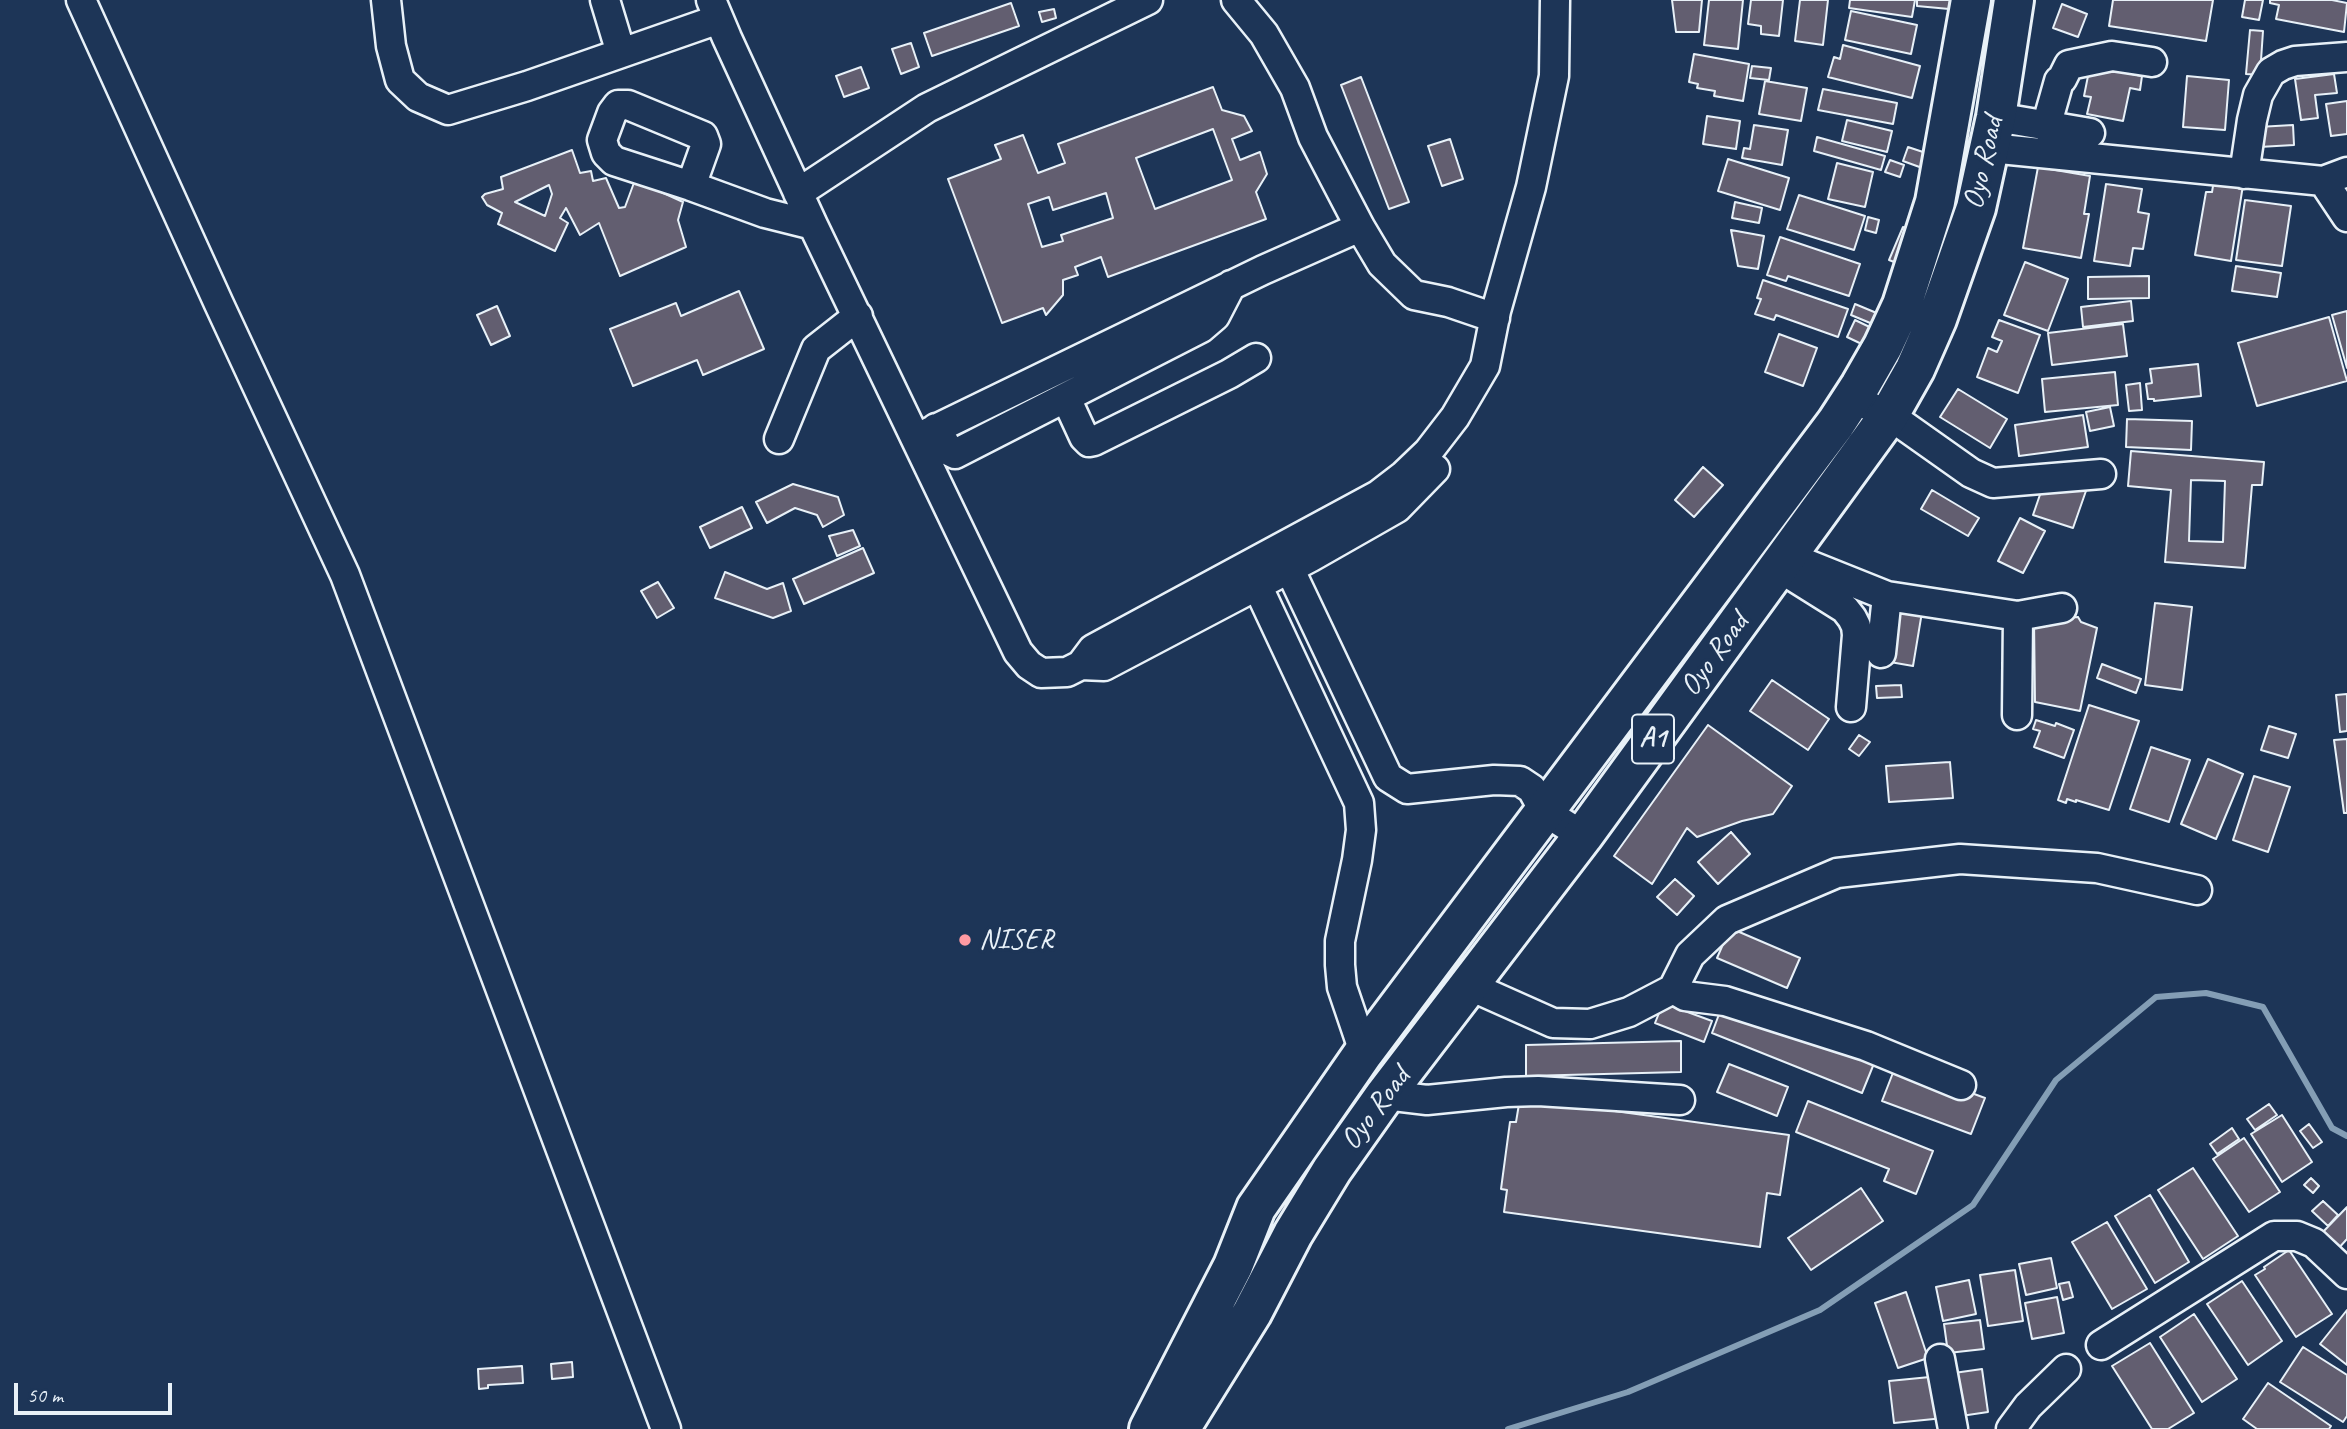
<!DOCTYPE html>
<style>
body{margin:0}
#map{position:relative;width:2347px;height:1429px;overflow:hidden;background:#1d3557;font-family:Caveat,sans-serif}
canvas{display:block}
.scale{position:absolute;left:14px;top:1383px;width:158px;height:32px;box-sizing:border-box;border:4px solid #e8f1f8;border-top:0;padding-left:9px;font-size:21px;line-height:24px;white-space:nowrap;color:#e8f1f8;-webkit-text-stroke:5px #1d3557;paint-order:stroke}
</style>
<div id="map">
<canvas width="2347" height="1429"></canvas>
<div class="scale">50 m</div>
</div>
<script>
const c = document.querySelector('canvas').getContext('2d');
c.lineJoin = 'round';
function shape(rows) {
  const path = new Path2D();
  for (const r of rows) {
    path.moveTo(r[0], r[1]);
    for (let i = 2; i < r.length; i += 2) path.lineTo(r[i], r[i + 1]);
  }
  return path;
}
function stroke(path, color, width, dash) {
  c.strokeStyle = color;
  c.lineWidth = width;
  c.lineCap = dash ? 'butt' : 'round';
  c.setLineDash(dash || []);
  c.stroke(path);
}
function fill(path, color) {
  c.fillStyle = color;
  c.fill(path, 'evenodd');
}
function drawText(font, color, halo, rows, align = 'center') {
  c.font = font + ' Caveat,sans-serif';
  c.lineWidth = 7;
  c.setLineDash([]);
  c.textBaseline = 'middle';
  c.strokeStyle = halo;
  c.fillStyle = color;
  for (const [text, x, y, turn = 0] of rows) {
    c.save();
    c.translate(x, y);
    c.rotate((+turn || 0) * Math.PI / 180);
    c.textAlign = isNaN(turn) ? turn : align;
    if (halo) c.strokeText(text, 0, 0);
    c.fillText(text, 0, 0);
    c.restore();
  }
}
stroke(shape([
 [1508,1429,1628,1392,1820,1310,1973,1205,2056,1080,2156,997,2206,993,2263,1007,2332,1128,2347,1136]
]), '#849eb5', 6);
const building = shape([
 [1672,0,1702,0,1699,32,1676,32,1672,0],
 [1709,0,1743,0,1738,49,1704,45,1709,0],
 [1751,0,1783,0,1779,36,1761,34,1761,26,1748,24,1751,0],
 [1800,0,1828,0,1823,45,1795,41,1800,0],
 [1850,0,1915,0,1912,17,1849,8,1850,0],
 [1917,0,1950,0,1949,9,1917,6,1917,0],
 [2113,0,2213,0,2206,41,2109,26,2113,0],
 [2245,0,2263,0,2259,20,2242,17,2245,0],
 [2270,0,2332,0,2347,3,2344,32,2276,19,2279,5,2270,3,2270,0],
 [1011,3,1019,26,932,56,924,33,1011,3],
 [2062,4,2087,14,2078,37,2053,28,2062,4],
 [1054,9,1056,18,1042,22,1039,12,1054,9],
 [1851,11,1917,25,1911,54,1845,40,1851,11],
 [2250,30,2263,31,2260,75,2246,74,2250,30],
 [911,43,919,67,901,74,892,49,911,43],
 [1843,45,1920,66,1912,98,1828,77,1834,57,1840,59,1843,45],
 [1694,54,1749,64,1743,101,1714,96,1715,91,1697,88,1698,84,1689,82,1694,54],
 [1752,66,1771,68,1769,80,1750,78,1752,66],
 [2090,66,2142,76,2140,90,2130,88,2123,121,2087,114,2091,97,2084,96,2090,66],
 [861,67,869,88,844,97,836,76,861,67],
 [2334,74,2337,93,2315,95,2318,118,2301,120,2295,79,2334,74],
 [2187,76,2229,80,2225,130,2183,127,2187,76],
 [1361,77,1409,202,1389,209,1341,85,1361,77],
 [1765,81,1807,88,1801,121,1759,114,1765,81],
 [1213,87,1222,110,1244,116,1252,131,1232,139,1240,160,1260,152,1267,174,1256,192,1266,219,1108,277,1101,257,1075,267,1078,275,1063,280,1063,295,1046,315,1043,308,1002,323,948,179,1001,159,995,145,1023,135,1038,173,1065,163,1058,144,1213,87],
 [1213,129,1232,180,1155,209,1136,158,1213,129],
 [1106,193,1113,218,1061,235,1063,241,1042,247,1028,204,1049,197,1053,210,1106,193],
 [1823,89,1897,103,1893,124,1818,110,1823,89],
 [2347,101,2347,134,2331,136,2326,104,2347,101],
 [1707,116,1740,121,1736,149,1703,144,1707,116],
 [1847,120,1892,131,1887,152,1842,141,1847,120],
 [1754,125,1788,130,1782,165,1742,158,1744,148,1750,149,1754,125],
 [2293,125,2294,145,2259,147,2258,127,2293,125],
 [1817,137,1885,156,1881,170,1814,151,1817,137],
 [1450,139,1463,179,1442,186,1428,146,1450,139],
 [1908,147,1941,158,1936,173,1903,161,1908,147],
 [572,150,580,173,591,171,593,181,606,178,619,208,625,207,635,180,683,202,678,220,686,247,620,276,599,223,580,235,566,208,560,218,568,223,555,251,498,224,502,213,487,205,482,197,485,194,503,189,501,177,572,150],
 [549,185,552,194,545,216,515,202,549,185],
 [1728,159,1789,178,1780,210,1718,191,1728,159],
 [1890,160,1904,165,1900,177,1885,172,1890,160],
 [1837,163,1873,172,1865,207,1828,199,1837,163],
 [2038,167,2090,176,2084,214,2089,214,2081,258,2023,248,2038,167],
 [2214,180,2243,185,2231,261,2195,255,2206,192,2212,192,2214,180],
 [2106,184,2142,189,2138,212,2149,214,2143,249,2133,248,2130,266,2094,261,2106,184],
 [1799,195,1865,216,1854,250,1787,229,1799,195],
 [2245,200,2291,206,2282,266,2236,260,2245,200],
 [1735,202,1762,208,1759,223,1732,218,1735,202],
 [1868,217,1879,220,1876,233,1865,230,1868,217],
 [1903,227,1915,232,1907,267,1889,260,1903,227],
 [1731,230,1764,236,1758,269,1738,266,1731,230],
 [1780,237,1860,264,1849,296,1788,276,1786,281,1767,275,1780,237],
 [2025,262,2068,279,2048,331,2004,315,2025,262],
 [2236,266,2281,273,2277,297,2232,291,2236,266],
 [2149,276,2149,298,2088,299,2088,277,2149,276],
 [1763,280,1848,309,1838,337,1776,315,1774,320,1755,314,1761,299,1757,298,1763,280],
 [739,291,764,349,703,375,697,360,633,386,610,329,676,303,681,316,739,291],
 [2131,301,2133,321,2083,327,2081,307,2131,301],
 [1855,304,1879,314,1875,325,1851,315,1855,304],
 [497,306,510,336,491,345,477,315,497,306],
 [2347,311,2347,368,2332,315,2347,311],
 [2329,317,2347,381,2257,406,2238,343,2329,317],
 [1855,320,1878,331,1870,348,1847,337,1855,320],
 [1999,320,2040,335,2018,393,1977,377,1988,348,1997,352,2002,341,1992,337,1999,320],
 [2123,324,2127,356,2052,365,2048,333,2123,324],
 [1779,334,1817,348,1803,386,1765,372,1779,334],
 [2198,364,2201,396,2154,401,2154,399,2148,399,2146,384,2152,383,2150,369,2198,364],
 [2115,372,2118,405,2045,412,2042,379,2115,372],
 [2140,383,2142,410,2129,411,2126,385,2140,383],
 [1958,389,2007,419,1990,448,1940,417,1958,389],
 [2110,407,2114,426,2090,431,2086,412,2110,407],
 [2083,415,2088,447,2019,456,2015,425,2083,415],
 [2127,419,2192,421,2191,450,2126,447,2127,419],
 [2131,451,2264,462,2262,485,2252,485,2245,568,2165,562,2171,490,2128,486,2131,451],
 [2191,480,2225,481,2223,542,2189,541,2191,480],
 [1703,467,1723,485,1694,517,1675,500,1703,467],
 [2044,483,2087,488,2073,528,2033,515,2044,483],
 [793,484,838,497,844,515,823,527,817,515,795,508,767,523,756,502,793,484],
 [1932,490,1979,518,1968,536,1921,509,1932,490],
 [742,507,752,528,710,548,700,527,742,507],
 [2020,518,2045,531,2023,573,1998,561,2020,518],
 [853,530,860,546,837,556,829,536,853,530],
 [863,548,874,573,804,604,793,579,863,548],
 [725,572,767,589,783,583,791,611,773,618,715,598,725,572],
 [658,582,674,608,657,618,641,591,658,582],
 [1900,603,1923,606,1913,666,1890,662,1900,603],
 [2155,603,2192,607,2182,690,2145,685,2155,603],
 [2078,617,2081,622,2097,628,2080,711,2035,702,2034,621,2078,617],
 [2102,664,2141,679,2136,693,2097,678,2102,664],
 [1772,680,1829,719,1808,750,1750,711,1772,680],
 [1901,685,1902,697,1877,698,1876,686,1901,685],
 [2347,694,2347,731,2340,732,2336,695,2347,694],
 [2089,705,2139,721,2109,810,2076,800,2076,802,2067,799,2066,803,2058,800,2089,705],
 [2036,720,2055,726,2056,723,2074,730,2064,758,2034,747,2040,731,2033,729,2036,720],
 [1708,725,1792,786,1773,814,1742,821,1697,837,1687,828,1652,884,1614,856,1708,725],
 [2269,726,2296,734,2288,758,2261,750,2269,726],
 [1859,735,1870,742,1859,756,1849,749,1859,735],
 [2347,739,2347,813,2344,813,2334,740,2347,739],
 [2151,747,2190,760,2169,822,2130,809,2151,747],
 [2208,759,2243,774,2216,839,2181,824,2208,759],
 [1950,762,1953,798,1889,802,1886,766,1950,762],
 [2254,776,2290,787,2268,852,2233,840,2254,776],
 [1731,832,1750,854,1718,884,1698,862,1731,832],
 [1675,879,1694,896,1677,915,1657,897,1675,879],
 [1730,928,1800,958,1787,988,1717,958,1730,928],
 [1724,1001,1875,1061,1862,1093,1712,1033,1724,1001],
 [1663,1003,1712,1021,1704,1042,1655,1023,1663,1003],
 [1681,1041,1681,1072,1526,1076,1526,1045,1681,1041],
 [1729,1064,1788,1087,1777,1116,1717,1092,1729,1064],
 [1896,1065,1985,1098,1971,1134,1882,1101,1896,1065],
 [1520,1098,1789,1135,1780,1195,1767,1193,1760,1247,1504,1212,1507,1190,1501,1189,1510,1122,1516,1122,1520,1098],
 [1808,1101,1933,1151,1916,1194,1884,1181,1889,1169,1796,1132,1808,1101],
 [2269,1104,2277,1115,2255,1130,2247,1119,2269,1104],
 [2282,1115,2312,1162,2282,1182,2251,1134,2282,1115],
 [2309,1124,2322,1142,2313,1148,2300,1131,2309,1124],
 [2232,1128,2239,1139,2217,1154,2210,1144,2232,1128],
 [2244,1138,2280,1192,2249,1212,2213,1159,2244,1138],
 [2193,1168,2238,1236,2203,1259,2158,1190,2193,1168],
 [2311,1178,2319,1186,2313,1193,2304,1185,2311,1178],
 [1861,1188,1883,1221,1811,1270,1788,1238,1861,1188],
 [2150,1195,2189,1262,2155,1283,2115,1216,2150,1195],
 [2323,1201,2338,1215,2328,1226,2312,1211,2323,1201],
 [2347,1207,2347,1239,2337,1250,2320,1235,2347,1207],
 [2107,1222,2147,1289,2112,1309,2072,1242,2107,1222],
 [2289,1250,2332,1314,2296,1337,2255,1275,2265,1269,2264,1267,2289,1250],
 [2051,1258,2057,1288,2026,1295,2019,1264,2051,1258],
 [2015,1270,2023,1321,1988,1326,1980,1275,2015,1270],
 [1969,1280,1976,1314,1943,1321,1936,1287,1969,1280],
 [2242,1281,2282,1341,2248,1365,2207,1304,2242,1281],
 [2069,1282,2073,1297,2063,1300,2059,1284,2069,1282],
 [1906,1292,1928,1358,1898,1368,1875,1303,1906,1292],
 [2057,1297,2064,1333,2032,1339,2025,1303,2057,1297],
 [2347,1310,2347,1365,2320,1344,2347,1310],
 [2194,1314,2237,1379,2202,1402,2160,1337,2194,1314],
 [1980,1320,1984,1349,1948,1353,1944,1324,1980,1320],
 [2150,1343,2194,1413,2168,1429,2152,1429,2112,1366,2150,1343],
 [2303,1347,2347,1375,2347,1416,2343,1422,2280,1382,2303,1347],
 [572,1362,573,1377,552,1379,551,1364,572,1362],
 [522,1366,523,1383,488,1385,488,1388,479,1389,478,1369,522,1366],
 [1982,1369,1988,1412,1961,1416,1954,1373,1982,1369],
 [1940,1376,1944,1418,1894,1423,1889,1381,1940,1376],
 [2268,1383,2331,1426,2329,1429,2257,1429,2243,1419,2268,1383]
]);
fill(building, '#625e70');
stroke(building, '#e8f1f8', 2);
const minor = shape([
 [81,0,219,304,345,575,666,1429],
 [386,0,391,46,400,80,418,97,448,110,527,86,719,19],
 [605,0,621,53],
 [711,0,727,38,813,225,1018,652,1029,665,1041,673,1067,672,1081,665,1093,649,1378,495,1404,475,1428,452,1455,417,1485,366,1496,311,1531,187,1554,76,1555,0],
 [1236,0,1264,34,1295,88,1313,137,1360,227,1382,264,1414,295,1448,302,1495,318],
 [1996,117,2090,133],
 [2046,127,2059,81,2062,79,2069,65,2112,56,2152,62],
 [1990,148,2323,181,2347,217],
 [2244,174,2252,120,2258,95,2271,72,2283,65,2295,61,2347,57],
 [2323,181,2347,172],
 [691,186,706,144,703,136,628,105,618,105,612,113,602,140,606,153,614,161,691,186,765,213,813,225],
 [798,193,927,108,1148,0],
 [1066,398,1084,437,1089,442,1094,441,1229,374,1256,358],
 [1871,407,1889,415,1971,473,1993,483,2101,474],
 [936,428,949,451,955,454,1201,328,1215,316,1231,285],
 [917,438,1263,270,1360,227],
 [779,439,816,349,858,316],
 [1282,553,1388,777,1407,789,1494,780,1520,781,1532,789,1544,811,1583,836],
 [1787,556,1887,596,2018,616,2062,608],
 [1778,567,1845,609,1852,618,1856,626,1857,635,1851,707],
 [1250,570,1359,803,1361,830,1357,860,1340,941,1340,965,1342,987,1364,1052],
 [1881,653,1887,596],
 [1081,665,1104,666,1311,557,1397,508,1435,469],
 [2017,715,2018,616],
 [1470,986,1553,1023,1590,1024,1629,1012,1673,989,1685,996,1725,1001,1866,1046,1961,1085],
 [1673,989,1690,955,1727,920,1837,873,1960,859,2097,868,2197,890],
 [1385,1095,1427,1100,1506,1092,1538,1091,1680,1100],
 [2101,1345,2274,1236,2297,1236,2314,1243,2347,1274],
 [1940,1359,1953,1429],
 [2011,1429,2028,1406,2066,1369]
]);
const highway = shape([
 [1149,1429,1233,1266,1256,1208,1364,1052,1836,423,1860,386,1883,346,1902,305,1935,202,1971,0],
 [1180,1429,1252,1313,1293,1234,1332,1170,1385,1095,1583,836,1889,415,1915,369,1937,319,1976,208,1996,117,2014,0]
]);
stroke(minor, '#e8f1f8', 33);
stroke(highway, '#e8f1f8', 44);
stroke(minor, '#1d3557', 28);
stroke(highway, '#1d3557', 38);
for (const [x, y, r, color] of [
 [965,940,7,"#ff9aa2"]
]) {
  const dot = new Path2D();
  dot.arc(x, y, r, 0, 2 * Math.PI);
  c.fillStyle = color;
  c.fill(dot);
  stroke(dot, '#1d3557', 2.5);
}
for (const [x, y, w] of [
 [1653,739,42]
]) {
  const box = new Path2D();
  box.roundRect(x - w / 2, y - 24.5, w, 49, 5);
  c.fillStyle = '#1d3557';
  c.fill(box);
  stroke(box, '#e8f1f8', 2);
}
drawText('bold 28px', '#e8f1f8', null, [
 ["A1",1653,739]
]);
drawText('30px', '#e8f1f8', '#1d3557', [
 ["Oyo Road",1984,163,-77],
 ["Oyo Road",1715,655,-54],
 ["Oyo Road",1376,1109,-53]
]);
drawText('30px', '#e8f1f8', '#1d3557', [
 ["NISER",979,940]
], 'left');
</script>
